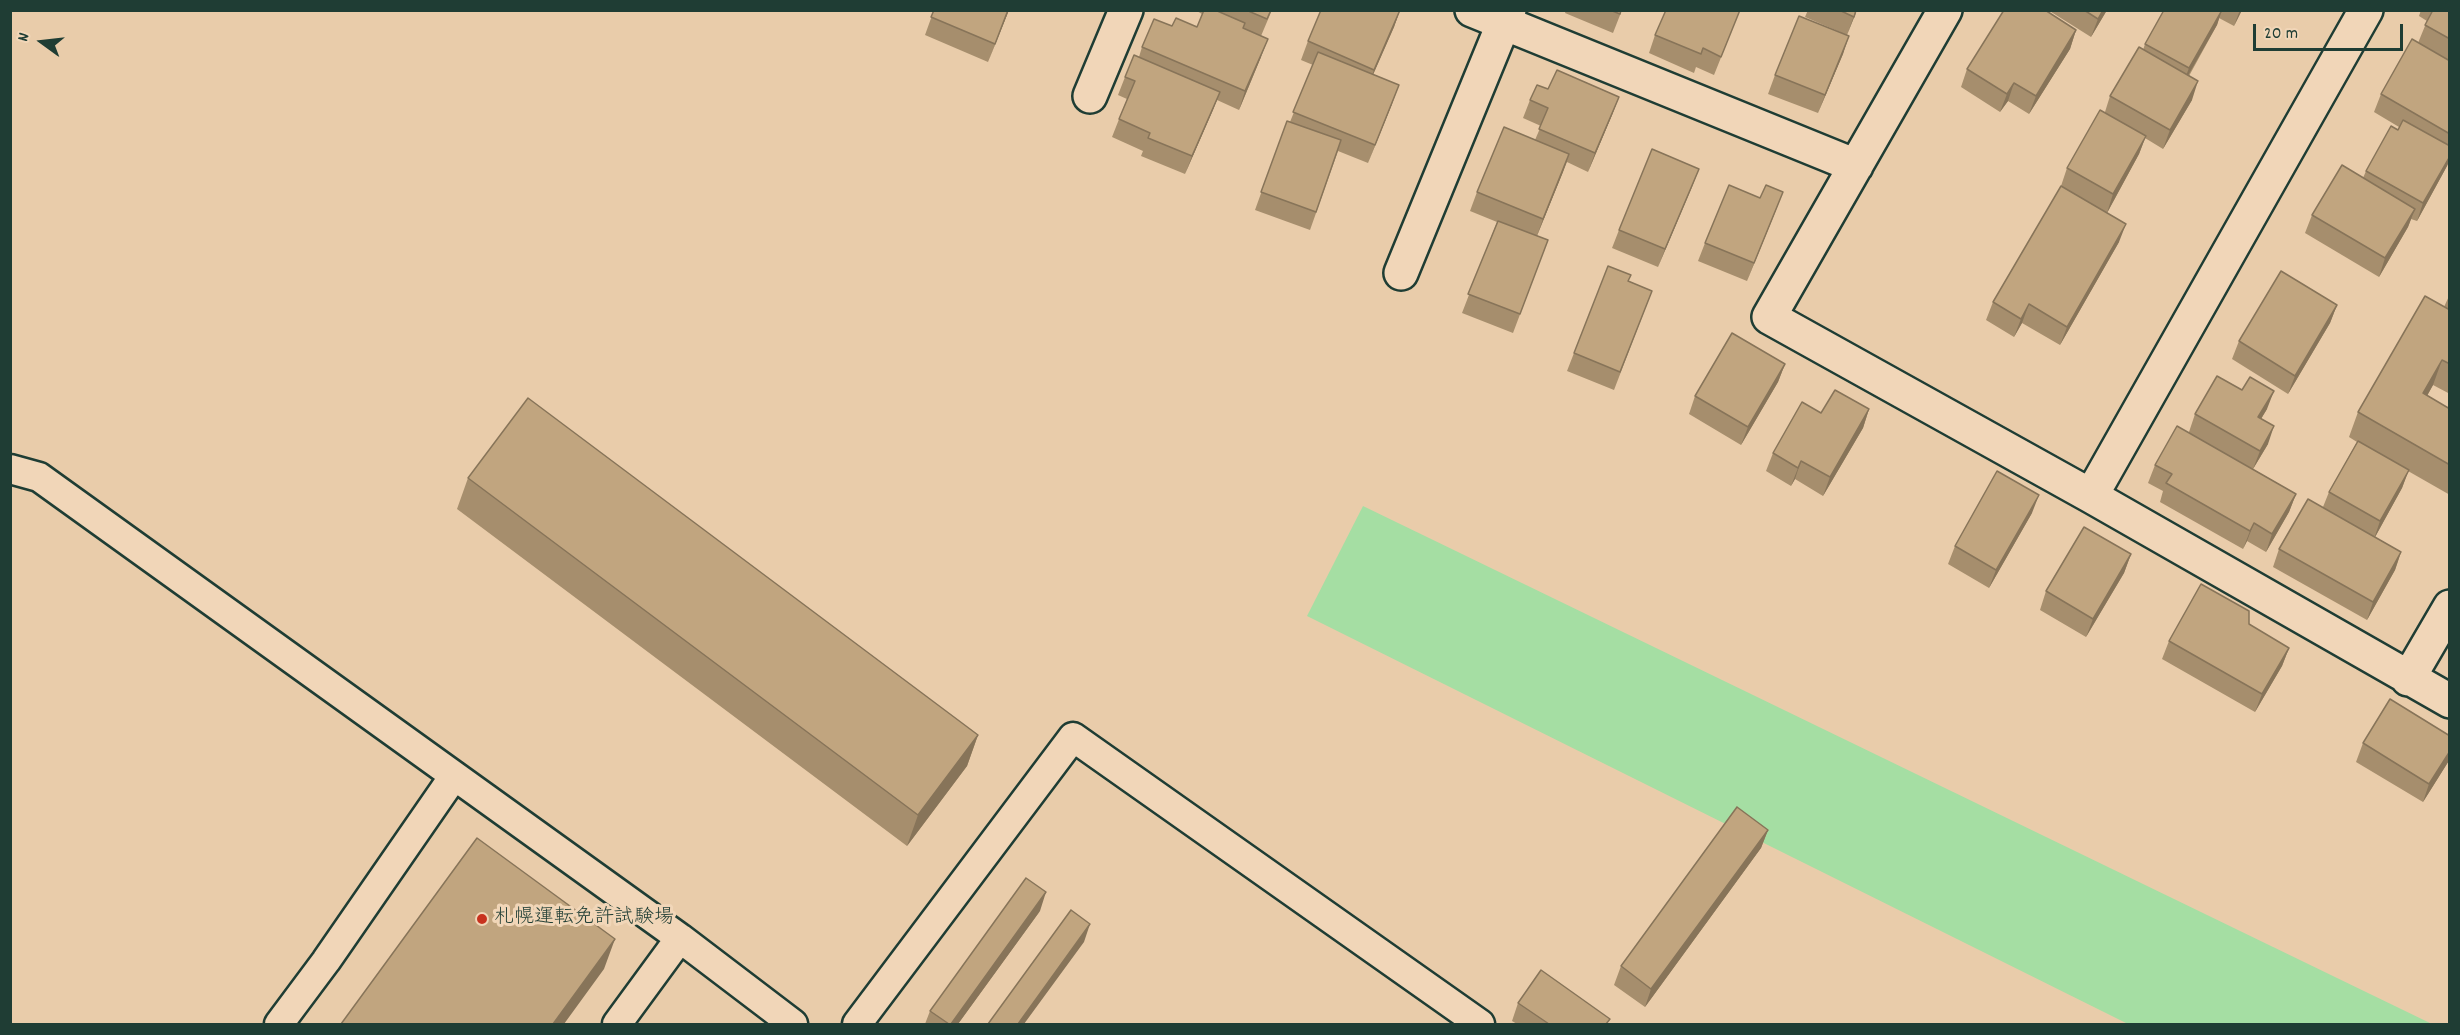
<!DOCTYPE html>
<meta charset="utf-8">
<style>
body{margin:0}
#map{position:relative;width:2460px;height:1035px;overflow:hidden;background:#e9ccaa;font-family:Dekko,sans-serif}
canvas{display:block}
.frame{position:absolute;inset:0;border:12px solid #1f3d34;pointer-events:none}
.north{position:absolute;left:12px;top:12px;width:60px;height:60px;-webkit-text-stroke:4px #f1d6b8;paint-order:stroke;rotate:285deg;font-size:16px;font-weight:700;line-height:24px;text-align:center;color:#1f3d34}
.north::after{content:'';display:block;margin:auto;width:21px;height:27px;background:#1f3d34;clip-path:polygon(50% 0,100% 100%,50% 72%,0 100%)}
.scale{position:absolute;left:2253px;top:24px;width:150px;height:27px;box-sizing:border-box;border:3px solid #1f3d34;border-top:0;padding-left:8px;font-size:18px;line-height:21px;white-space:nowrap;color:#1f3d34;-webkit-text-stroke:4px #f1d6b8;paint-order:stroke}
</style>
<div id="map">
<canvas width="2460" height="1035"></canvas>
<div class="frame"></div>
<div class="north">N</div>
<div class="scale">20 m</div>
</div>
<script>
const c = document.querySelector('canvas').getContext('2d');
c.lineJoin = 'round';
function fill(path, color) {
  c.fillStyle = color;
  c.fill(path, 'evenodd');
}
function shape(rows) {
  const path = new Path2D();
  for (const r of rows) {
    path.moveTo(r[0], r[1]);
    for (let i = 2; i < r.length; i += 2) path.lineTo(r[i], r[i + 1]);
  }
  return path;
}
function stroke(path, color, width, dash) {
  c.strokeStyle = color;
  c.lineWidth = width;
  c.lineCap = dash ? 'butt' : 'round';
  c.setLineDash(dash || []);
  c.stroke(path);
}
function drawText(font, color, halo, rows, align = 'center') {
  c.font = font + ' Dekko,"Klee One",sans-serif';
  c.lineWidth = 6;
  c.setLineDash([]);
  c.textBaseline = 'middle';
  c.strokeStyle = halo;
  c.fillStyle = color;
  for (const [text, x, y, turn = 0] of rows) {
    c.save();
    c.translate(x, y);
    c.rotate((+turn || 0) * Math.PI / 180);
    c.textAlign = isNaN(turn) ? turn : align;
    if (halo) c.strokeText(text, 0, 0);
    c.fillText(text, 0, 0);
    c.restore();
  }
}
fill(shape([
 [1363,506,2432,1024,2128,1024,1307,616]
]), '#a5dea3');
const service = shape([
 [10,469,39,477,680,938,793,1024],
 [279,1024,326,961,454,776],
 [617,1024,680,938],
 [857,1024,1073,737,1480,1024]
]);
const minor = shape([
 [1472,10,1856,166],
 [1945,10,1769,317,2091,496,2450,701],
 [1090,96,1126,10],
 [1401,273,1509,10],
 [2091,496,2366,10],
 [2408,679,2450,607]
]);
stroke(service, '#1f3d34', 33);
stroke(minor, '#1f3d34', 38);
stroke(service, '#f1d6b8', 28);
stroke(minor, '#f1d6b8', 33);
fill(shape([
 [934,10,1009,10,988,62,925,35],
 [1195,10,1272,10,1261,36,1261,57,1239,110,1217,100,1185,174,1141,156,1143,151,1112,137,1127,99,1118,95,1125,77,1139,57,1142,47,1172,26,1197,27,1202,14],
 [1400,10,1394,27,1373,75,1392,104,1368,163,1338,151,1310,230,1255,210,1287,121,1290,122,1313,65,1301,60,1308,41],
 [1566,10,1622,10,1613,33,1565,13],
 [1740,10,1714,75,1696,67,1694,73,1649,53,1655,35],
 [1808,10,1857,10,1847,35,1843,54,1818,113,1768,94,1775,75,1840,32,1805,17],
 [2048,10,2107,10,2091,37],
 [2164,10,2242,10,2234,26,2219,18,2217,25,2189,76,2192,100,2163,149,2145,138,2139,154,2107,213,2119,242,2060,345,2022,323,2014,337,1986,320,1993,302,2061,186,2067,168,2105,112,2110,96,2143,50,2145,44],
 [2421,10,2450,10,2450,61,2418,43,2427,21,2419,16],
 [2076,30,2070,49,2029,114,2008,101,2000,112,1961,87,1967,69],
 [2450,61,2450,159,2447,166,2417,221,2411,219,2408,227,2379,277,2305,233,2312,215,2363,178,2366,171,2398,130,2399,127,2374,112,2381,94],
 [1548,89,1619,97,1612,115,1588,172,1567,162,1537,236,1548,240,1513,333,1462,313,1497,222,1470,211,1477,192,1535,140,1541,126,1523,118,1530,100],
 [1699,169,1658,267,1612,248,1619,230],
 [1760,198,1776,210,1747,281,1698,261,1705,243],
 [1628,281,1652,291,1614,390,1567,371,1574,353],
 [2450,294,2450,394,2433,385,2427,396,2450,409,2450,495,2408,471,2402,488,2375,537,2401,552,2395,570,2367,620,2273,567,2279,549,2323,507,2329,492,2357,442,2349,437,2358,412,2444,307],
 [2337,305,2330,323,2288,394,2232,359,2239,341],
 [1785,364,1778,382,1741,445,1689,414,1695,396],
 [1869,409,1863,428,1823,496,1795,479,1791,486,1766,471,1773,453,1821,413],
 [2267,409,2261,419,2268,444,2253,469,2296,494,2289,512,2266,552,2247,541,2243,549,2160,502,2163,491,2148,483,2155,465,2189,432,2195,414],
 [468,478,978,735,967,766,907,846,457,509],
 [2032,513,1989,588,1948,564,1955,546],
 [2131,554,2124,573,2086,637,2040,610,2046,591],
 [2249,624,2289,648,2282,666,2255,712,2162,659,2169,641],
 [2450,736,2450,759,2423,802,2356,762,2363,743],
 [1768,830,1761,848,1645,1007,1614,985,1621,966],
 [1040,911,958,1024,925,1024,930,1011],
 [1518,1003,1608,1024,1517,1024,1512,1021]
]), '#a68e6d');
fill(shape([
 [1008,10,1009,10,988,62,995,44],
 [1400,10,1394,27,1367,88,1374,70],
 [1856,10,1857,10,1847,35],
 [2103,10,2107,10,2091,37,2098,19],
 [2222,10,2217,25,2182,86,2189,68],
 [2240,10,2242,10,2234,26],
 [2076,30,2070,49,2029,114,2036,96],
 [1849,36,1843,54,1818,113,1825,95],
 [1268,39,1261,57,1239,110,1245,91],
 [2198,81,2192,100,2163,149,2170,130],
 [2014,83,2008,101,2000,112,2007,94],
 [1399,85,1392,104,1368,163,1375,145],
 [1220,92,1213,110,1185,174,1192,156],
 [1619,97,1612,115,1588,172,1595,153],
 [2146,136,2139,154,2107,213,2113,194],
 [1569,154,1563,172,1536,238,1543,219],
 [2450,156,2450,159,2447,166,2417,221,2423,203],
 [1699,169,1692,187,1658,267,1665,249],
 [1783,192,1776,210,1747,281,1754,263],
 [2415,209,2408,227,2379,277,2385,258],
 [2126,224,2119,242,2060,345,2067,327],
 [2029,304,2022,323,2014,337,2021,319],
 [2337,305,2330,323,2288,394,2295,376],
 [2442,360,2433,385,2414,419,2423,393],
 [1785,364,1778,382,1741,445,1748,427],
 [2274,391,2267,409,2251,435,2258,417],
 [1869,409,1863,428,1823,496,1830,477],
 [2274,426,2268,444,2253,469,2260,451],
 [1801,461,1795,479,1791,486,1798,468],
 [2409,470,2402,488,2374,539,2380,521],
 [2296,494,2289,512,2266,552,2272,534],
 [2039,495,2032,513,1989,588,1996,570],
 [2254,523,2247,541,2243,549,2250,531],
 [2401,552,2395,570,2367,620,2373,602],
 [2131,554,2124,573,2086,637,2093,619],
 [2289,648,2282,666,2255,712,2262,694],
 [978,735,967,766,907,846,918,815],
 [2450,751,2450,759,2423,802,2429,784],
 [1768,830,1761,848,1645,1007,1651,989],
 [1046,892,1040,911,958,1024,951,1024],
 [1090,924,1084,942,1024,1024,1018,1024],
 [615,939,604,969,564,1024,553,1024]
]), '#877459');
const building = shape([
 [934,10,1008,10,995,44,931,17,934,10],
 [1204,10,1215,10,1245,23,1243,28,1268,39,1245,91,1142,47,1154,19,1172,26,1176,18,1197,27,1204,10],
 [1246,10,1271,10,1267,19,1246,10],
 [1321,10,1400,10,1374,70,1308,41,1321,10],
 [1610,10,1621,10,1620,14,1610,10],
 [1666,10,1740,10,1721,57,1703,48,1701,54,1655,35,1666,10],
 [1839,10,1856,10,1854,17,1839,10],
 [2004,10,2045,10,2076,30,2036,96,2014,83,2007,94,1967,69,2004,10],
 [2084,10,2103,10,2098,19,2084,10],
 [2164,10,2222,10,2189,68,2145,44,2164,10],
 [2433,10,2450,10,2450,39,2425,25,2433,10],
 [1799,16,1849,36,1825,95,1775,75,1799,16],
 [2412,39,2450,61,2450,134,2381,94,2412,39],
 [2139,47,2198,81,2170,130,2110,96,2139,47],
 [1318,52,1399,85,1375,145,1293,112,1318,52],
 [1134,55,1220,92,1192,156,1148,138,1150,133,1119,119,1135,81,1125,77,1134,55],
 [1557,70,1619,97,1595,153,1539,129,1548,108,1530,100,1537,85,1548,89,1557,70],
 [2100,110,2146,136,2113,194,2067,168,2100,110],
 [2403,120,2450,146,2450,156,2423,203,2366,171,2391,126,2398,130,2403,120],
 [1287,121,1341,140,1316,212,1261,192,1287,121],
 [1504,127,1569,154,1543,219,1477,192,1504,127],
 [1652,149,1699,169,1665,249,1619,230,1652,149],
 [2342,165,2415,209,2385,258,2312,215,2342,165],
 [1729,185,1760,198,1766,185,1783,192,1754,263,1705,243,1729,185],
 [2061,186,2126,224,2067,327,2029,304,2021,319,1993,302,2061,186],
 [1498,221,1548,240,1520,314,1468,294,1498,221],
 [1608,266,1631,275,1628,281,1652,291,1620,372,1574,353,1608,266],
 [2281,271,2337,305,2295,376,2239,341,2281,271],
 [2425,296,2450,310,2450,364,2442,360,2423,393,2450,409,2450,465,2358,412,2425,296],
 [1732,333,1785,364,1748,427,1695,396,1732,333],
 [2217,376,2242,390,2250,377,2274,391,2258,417,2274,426,2260,451,2195,414,2217,376],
 [1835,390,1869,409,1830,477,1801,461,1798,468,1773,453,1802,402,1821,413,1835,390],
 [528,398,978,735,918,815,468,478,528,398],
 [2177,426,2296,494,2272,534,2254,523,2250,531,2166,483,2172,474,2155,465,2177,426],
 [2358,441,2409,470,2380,521,2329,492,2358,441],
 [1997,471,2039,495,1996,570,1955,546,1997,471],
 [2308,499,2401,552,2373,602,2279,549,2308,499],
 [2084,527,2131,554,2093,619,2046,591,2084,527],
 [2201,584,2249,611,2249,624,2289,648,2262,694,2169,641,2201,584],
 [2390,699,2450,736,2450,751,2429,784,2363,743,2390,699],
 [1737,807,1768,830,1651,989,1621,966,1737,807],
 [477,838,615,939,553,1024,341,1024,477,838],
 [1026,878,1046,892,951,1024,949,1024,930,1011,1026,878],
 [1071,910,1090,924,1018,1024,988,1024,1071,910],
 [1541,970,1610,1019,1606,1024,1549,1024,1518,1003,1541,970]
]);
fill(building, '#c1a57f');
stroke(building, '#877459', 1.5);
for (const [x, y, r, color] of [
 [482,919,6,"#c8321e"]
]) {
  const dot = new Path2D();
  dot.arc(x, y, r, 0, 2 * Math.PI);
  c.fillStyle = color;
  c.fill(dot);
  stroke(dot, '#f1d6b8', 2);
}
drawText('20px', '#1f3d34', '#f1d6b8', [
 ["札幌運転免許試験場",494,919]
], 'left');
</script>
